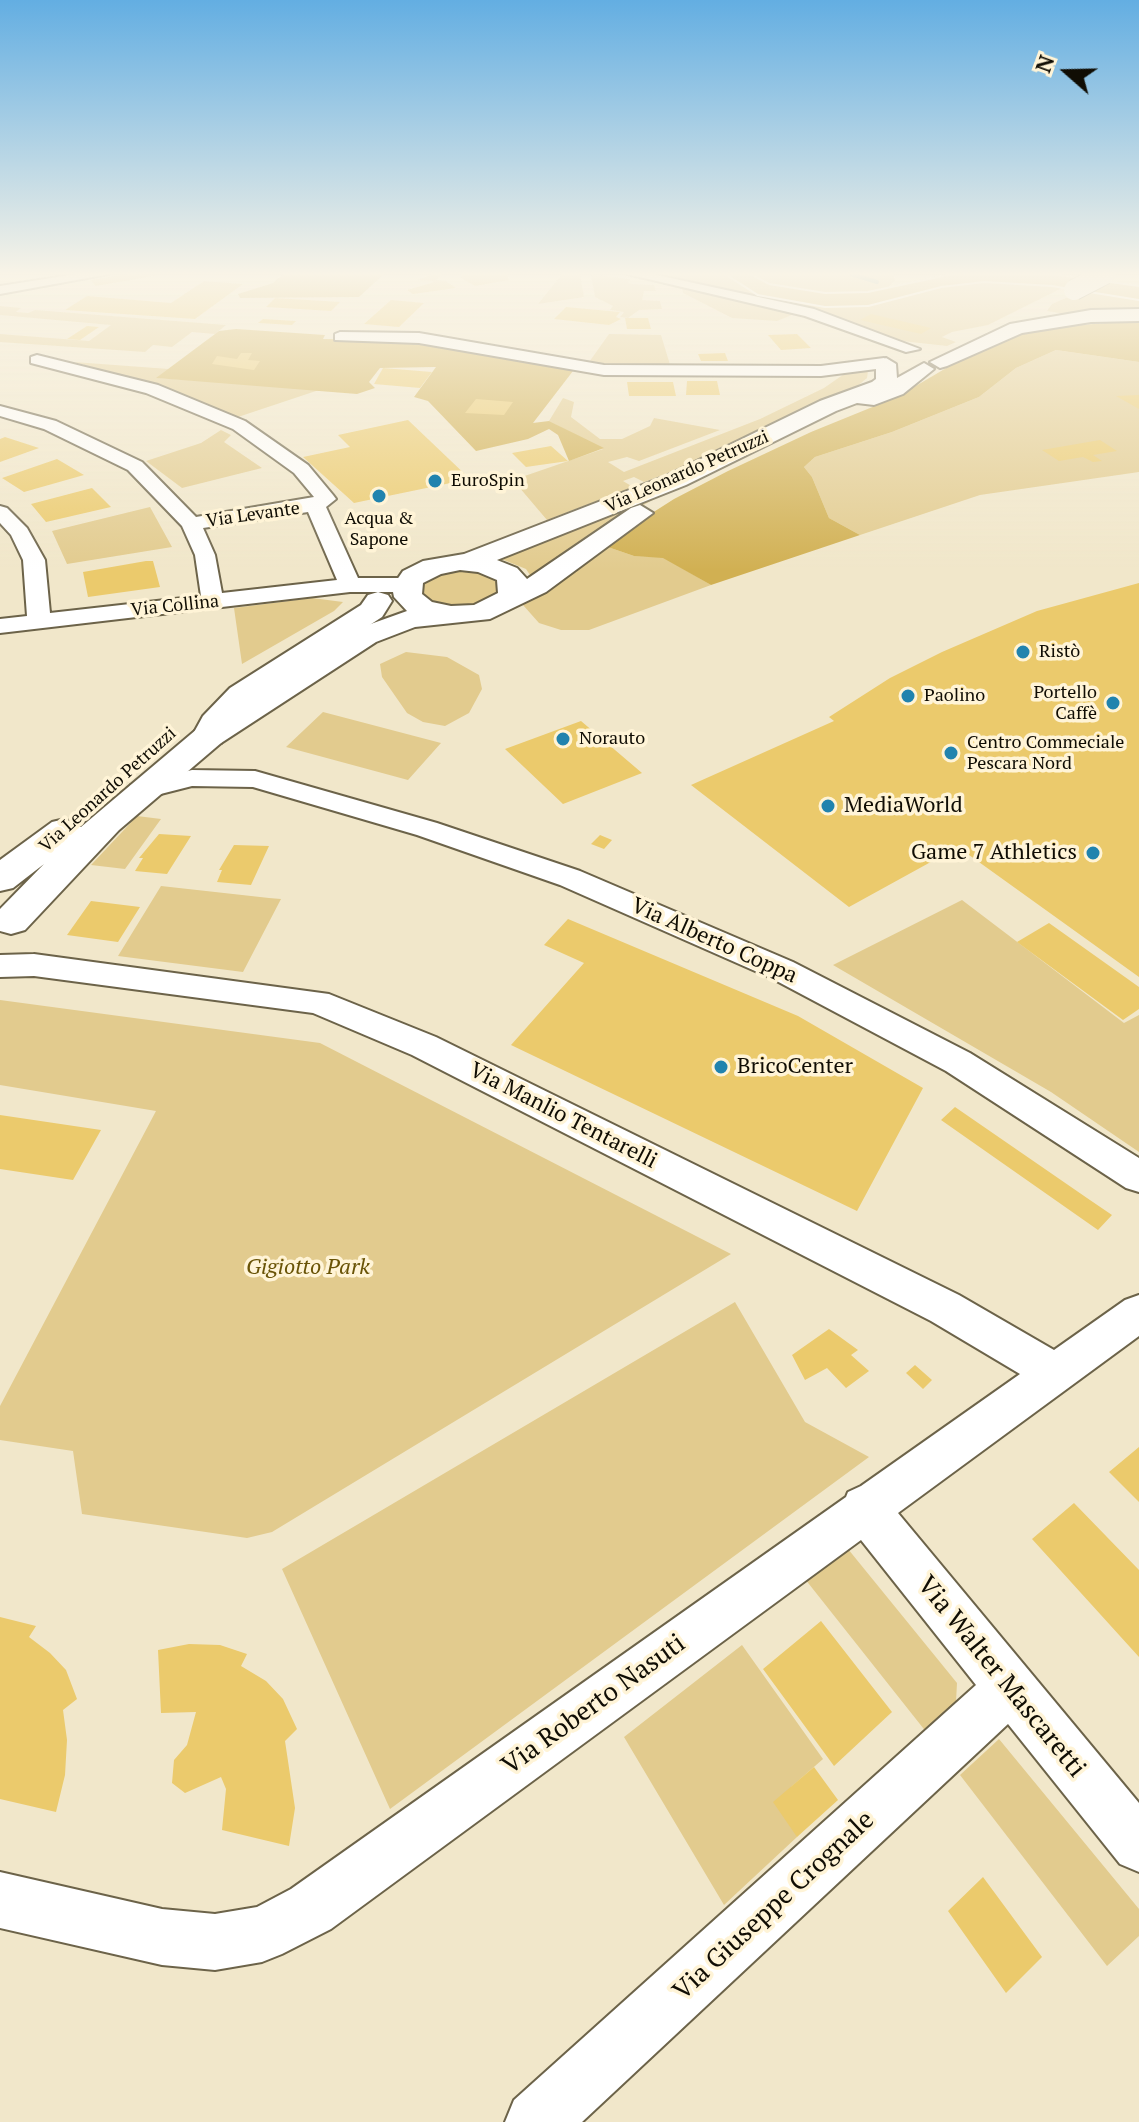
<!DOCTYPE html>
<meta charset="utf-8">
<style>
body{margin:0}
#map{position:relative;width:1139px;height:2122px;overflow:hidden;background:#f1e7ca;font-family:"PT Serif",serif}
canvas{display:block}
.north{position:absolute;left:1027px;top:32px;width:80px;height:80px;-webkit-text-stroke:6px #fff4d7;paint-order:stroke;rotate:290deg;font-size:22px;font-weight:700;line-height:32px;text-align:center;color:#100d04}
.north::after{content:'';display:block;margin:auto;width:28px;height:36px;background:#100d04;clip-path:polygon(50% 0,100% 100%,50% 72%,0 100%)}
</style>
<div id="map">
<canvas width="1139" height="2122"></canvas>
<div class="north">N</div>
</div>
<script>
const c = document.querySelector('canvas').getContext('2d');
c.lineJoin = 'round';
function fill(path, color) {
  c.fillStyle = color;
  c.fill(path, 'evenodd');
}
function shape(rows) {
  const path = new Path2D();
  for (const r of rows) {
    path.moveTo(r[0], r[1]);
    for (let i = 2; i < r.length; i += 2) path.lineTo(r[i], r[i + 1]);
  }
  return path;
}
function stroke(path, color, width, dash) {
  c.strokeStyle = color;
  c.lineWidth = width;
  c.lineCap = dash ? 'butt' : 'round';
  c.setLineDash(dash || []);
  c.stroke(path);
}
function drawText(font, color, halo, rows, align = 'center') {
  c.font = font + ' "PT Serif",serif';
  c.lineWidth = 7;
  c.setLineDash([]);
  c.textBaseline = 'middle';
  c.strokeStyle = halo;
  c.fillStyle = color;
  for (const [text, x, y, turn = 0] of rows) {
    c.save();
    c.translate(x, y);
    c.rotate((+turn || 0) * Math.PI / 180);
    c.textAlign = isNaN(turn) ? turn : align;
    if (halo) c.strokeText(text, 0, 0);
    c.fillText(text, 0, 0);
    c.restore();
  }
}
fill(shape([
 [562,274,580,274,584,297,538,304],
 [591,274,630,279,628,283,632,284,654,285,656,291,644,291,642,300,660,301,662,309,639,310,628,318,620,317,624,312,610,310,613,306,595,297],
 [646,274,727,274,760,292,813,302,967,279,1072,283,988,325,952,332,942,337,956,342,947,346,902,341,825,313],
 [745,274,893,274,895,280,886,290,862,296,836,297,773,288],
 [682,287,797,313,777,321,732,318,683,293],
 [1089,288,1139,296,1139,314,1071,315,1047,311,1052,304],
 [0,306,21,308,16,312,28,313,35,310,226,325,215,334,192,332,172,347,153,345,145,352,0,342,0,334,89,341,111,325,0,315],
 [609,334,661,335,671,368,587,365],
 [1056,350,1139,362,1139,472,980,495,860,535,829,518,812,477,804,467,815,457,892,432,979,397,1016,368],
 [74,362,169,369,158,378,322,389,232,419,147,383],
 [868,371,867,378,855,388,829,402,711,457,644,482,634,477,623,481,633,487,547,520,513,480,603,449,549,421,563,398,574,402,571,417,600,439,622,439,650,426,654,418,720,430,639,461,627,457,608,462,624,472,760,419,824,388,847,372],
 [221,430,231,435,224,442,262,468,182,488,146,461,201,443],
 [678,486,631,512,534,581,526,569,499,558],
 [150,507,172,547,67,564,52,531],
 [602,545,634,556,663,557,711,585,589,630,561,630,539,623,523,605],
 [471,568,501,579,502,593,486,604,460,608,434,604,421,593,425,580,433,574],
 [312,598,343,602,334,611,242,664,234,608],
 [406,652,447,657,479,675,482,689,469,713,445,726,423,722,407,713,382,677,380,664],
 [323,712,441,743,408,780,286,747],
 [137,816,161,819,125,869,91,865],
 [161,886,269,898,281,899,243,972,118,956],
 [962,900,1124,1023,1139,1015,1139,1152,1051,1092,833,965],
 [0,1000,320,1043,731,1254,272,1532,247,1538,82,1514,73,1451,0,1440,0,1406,156,1111,0,1085],
 [735,1302,805,1422,869,1457,390,1809,282,1569],
 [848,1549,957,1683,956,1702,927,1733,805,1579],
 [742,1645,823,1759,791,1787,797,1837,724,1905,624,1737],
 [999,1739,1139,1909,1139,1936,1107,1966,960,1775]
]), '#e2cb8e');
fill(shape([
 [283,274,384,274,359,297,240,298,238,294,273,283],
 [1139,320,1139,362,1056,350,1016,368,979,397,892,432,815,457,804,467,812,477,829,518,860,535,711,585,663,558,634,556,602,545,674,499,728,471,811,432,897,397,970,354,1024,330],
 [236,329,325,335,323,339,404,340,573,371,533,423,549,421,604,448,569,461,558,435,549,429,528,439,476,451,428,401,414,397,436,367,380,368,369,382,375,388,357,394,156,378,219,331]
]), '#d1b052');
stroke(shape([
 [851,274,877,282]
]), '#307898', 4);
fill(shape([
 [129,274,158,275,96,286,90,280],
 [432,274,443,274,436,280,446,281,456,288,413,294,407,290,431,283,434,281,418,280],
 [462,274,507,274,509,280,475,286,461,278],
 [204,281,243,284,195,319,65,310,87,296,171,303],
 [275,298,340,302,331,311,266,307],
 [391,300,424,303,399,327,364,324],
 [566,307,620,312,616,317,621,319,609,325,554,319],
 [871,314,931,328,921,334,860,320],
 [625,318,648,318,651,329,627,329],
 [263,319,296,321,292,325,258,323],
 [87,326,99,327,80,340,67,339],
 [797,334,811,348,781,350,768,335],
 [241,353,252,353,248,360,260,361,254,370,212,364,217,356,237,359],
 [725,353,728,361,701,361,698,354],
 [383,368,432,372,420,388,374,384],
 [687,381,717,381,720,395,686,395],
 [627,382,673,382,676,396,629,396],
 [1139,395,1139,409,1116,396],
 [476,399,513,402,504,415,465,413],
 [408,420,470,479,354,503,303,457,350,447,338,435],
 [5,437,39,448,0,462,0,439],
 [1100,440,1117,451,1093,455,1102,461,1093,462,1083,457,1059,461,1042,450],
 [551,446,568,461,526,467,512,453],
 [57,459,84,475,24,492,2,478],
 [92,488,111,507,46,522,31,504],
 [146,561,153,561,160,587,88,597,83,572],
 [1139,583,1139,977,958,847,849,907,691,785,834,721,829,717,890,678,942,652,1037,611],
 [581,721,642,773,563,804,505,749],
 [159,834,191,836,167,874,135,871,143,858,139,858],
 [600,835,612,840,604,849,591,844],
 [234,845,269,846,251,885,217,882,222,870,219,870],
 [91,901,140,907,118,942,67,935],
 [568,919,798,1016,923,1088,857,1211,511,1045,584,963,544,945],
 [1049,923,1139,987,1139,1009,1123,1020,1017,942],
 [955,1107,1087,1198,1112,1215,1098,1230,941,1120],
 [0,1115,101,1130,73,1180,0,1169],
 [829,1329,858,1350,851,1355,869,1371,846,1388,827,1368,805,1380,792,1355],
 [915,1365,932,1380,923,1389,906,1373],
 [1139,1447,1139,1502,1109,1472],
 [1074,1503,1139,1570,1139,1657,1032,1539],
 [0,1617,36,1626,29,1637,50,1653,66,1670,77,1699,63,1710,67,1740,65,1775,56,1812,0,1799],
 [821,1621,892,1712,834,1766,763,1669],
 [189,1644,220,1645,247,1654,241,1666,266,1681,283,1699,297,1729,285,1741,295,1808,289,1846,222,1830,226,1789,221,1777,185,1793,172,1783,174,1760,187,1745,196,1712,161,1713,158,1650],
 [814,1767,838,1800,797,1837,773,1802],
 [983,1877,1042,1957,1006,1993,948,1911]
]), '#ebca6c');
const minor = shape([
 [77,274,109,274,0,294,0,286,77,274],
 [627,274,652,274,814,309,920,349,906,352,805,316,627,274],
 [340,332,419,333,604,365,821,366,884,358,892,363,884,368,821,376,604,375,419,343,335,340,335,334,340,332],
 [37,355,158,385,245,421,308,465,333,495,336,499,326,507,358,578,407,578,418,585,407,592,350,592,0,633,0,619,27,616,23,560,11,535,0,523,0,506,7,508,27,528,45,560,50,613,201,596,195,555,182,526,128,470,44,429,0,416,0,406,56,421,142,462,196,517,314,497,294,473,233,429,146,393,31,363,31,357,37,355],
 [308,512,337,580,222,593,215,555,203,528,308,512],
 [192,770,255,771,437,823,580,871,793,962,970,1053,1139,1158,1139,1192,1126,1188,946,1071,771,978,560,885,417,835,253,787,192,786,141,799,131,797,127,791,131,785,192,770],
 [34,954,329,994,436,1037,959,1295,1054,1350,1125,1300,1139,1295,1139,1336,898,1513,1139,1803,1139,1872,1120,1864,1008,1724,582,2122,505,2122,514,2100,976,1685,861,1540,331,1929,282,1954,262,1962,215,1970,162,1965,0,1928,0,1872,162,1909,215,1914,257,1907,291,1889,846,1497,848,1492,861,1486,1020,1374,931,1321,412,1055,313,1013,34,976,0,977,0,955,34,954]
]);
const tertiary = shape([
 [378,592,388,595,392,601,382,617,252,702,233,720,221,743,209,746,197,743,192,736,203,716,230,688,361,605,368,595,378,592]
]);
const secondary = shape([
 [1139,309,1139,321,1091,322,1022,333,947,366,940,368,930,362,1010,324,1091,310,1139,309],
 [886,358,896,364,897,378,924,363,934,369,903,394,874,405,857,403,836,411,686,485,497,560,517,568,527,579,631,508,640,505,653,513,546,592,490,619,415,627,376,642,221,743,119,830,25,930,11,934,0,931,0,909,44,864,13,888,0,891,0,860,52,822,65,819,81,827,197,729,354,630,407,611,394,597,392,587,403,571,423,561,464,554,668,475,820,401,872,382,876,379,876,364,886,358],
 [460,570,478,572,497,580,498,593,474,605,451,606,432,602,422,594,423,583,441,574,460,570]
]);
const motorway = shape([
 [727,274,748,274,769,285,825,294,868,293,957,274,1052,275,1139,287,1139,299,1052,285,984,281,941,286,868,305,825,306,758,294,727,274]
]);
stroke(minor, '#6c6349', 4);
stroke(tertiary, '#6c6349', 4);
stroke(secondary, '#6c6349', 4);
stroke(motorway, '#fff', 4);
fill(minor, '#fff');
fill(tertiary, '#fff');
fill(secondary, '#fff');
fill(motorway, '#dbbf73');
const secondaryBridge = shape([
 [1074,290,1105,274]
]);
stroke(secondaryBridge, '#6c6349', 22, []);
stroke(secondaryBridge, '#fff', 20);
const sky = c.createLinearGradient(0, 0, 0, 571);
sky.addColorStop(0, '#63aee2');
sky.addColorStop(0.48, '#f9f4e7');
sky.addColorStop(1, '#f9f4e700');
c.fillStyle = sky;
c.fillRect(0, 0, 1139, 571);
for (const [x, y, r, color] of [
 [435,481,8,"#2183ae"],
 [379,496,8,"#2183ae"],
 [1023,652,8,"#2183ae"],
 [908,696,8,"#2183ae"],
 [1113,703,8,"#2183ae"],
 [563,739,8,"#2183ae"],
 [951,753,8,"#2183ae"],
 [828,806,8,"#2183ae"],
 [1093,853,8,"#2183ae"],
 [721,1067,8,"#2183ae"]
]) {
  const dot = new Path2D();
  dot.arc(x, y, r, 0, 2 * Math.PI);
  c.fillStyle = color;
  c.fill(dot);
  stroke(dot, '#fff4d7', 3);
}
drawText('18px', '#100d04', '#fff4d7', [
 ["Via Leonardo Petruzzi",687,472,-24],
 ["Via Levante",253,515,-8],
 ["Via Collina",175,606,-6],
 ["Via Leonardo Petruzzi",108,790,-42]
]);
drawText('18px', '#100d04', '#fff4d7', [
 ["EuroSpin",451,481],
 ["Acqua &",379,519,"center"],
 ["Sapone",379,540,"center"],
 ["Ristò",1039,652],
 ["Portello",1097,693,"right"],
 ["Caffè",1097,714,"right"],
 ["Paolino",924,696],
 ["Norauto",579,739],
 ["Centro Commeciale",967,743],
 ["Pescara Nord",967,764]
], 'left');
drawText('22px', '#100d04', '#fff4d7', [
 ["MediaWorld",844,806],
 ["Game 7 Athletics",1077,853,"right"],
 ["BricoCenter",737,1067]
], 'left');
drawText('22px', '#100d04', '#fff4d7', [
 ["Via Alberto Coppa",714,941,24],
 ["Via Manlio Tentarelli",563,1116,27]
]);
drawText('italic 22px', '#695306', '#fff4d7', [
 ["Gigiotto Park",308,1268]
]);
drawText('26px', '#100d04', '#fff4d7', [
 ["Via Walter Mascaretti",1001,1677,51],
 ["Via Roberto Nasuti",594,1705,-36],
 ["Via Giuseppe Crognale",774,1906,-43]
]);
</script>
